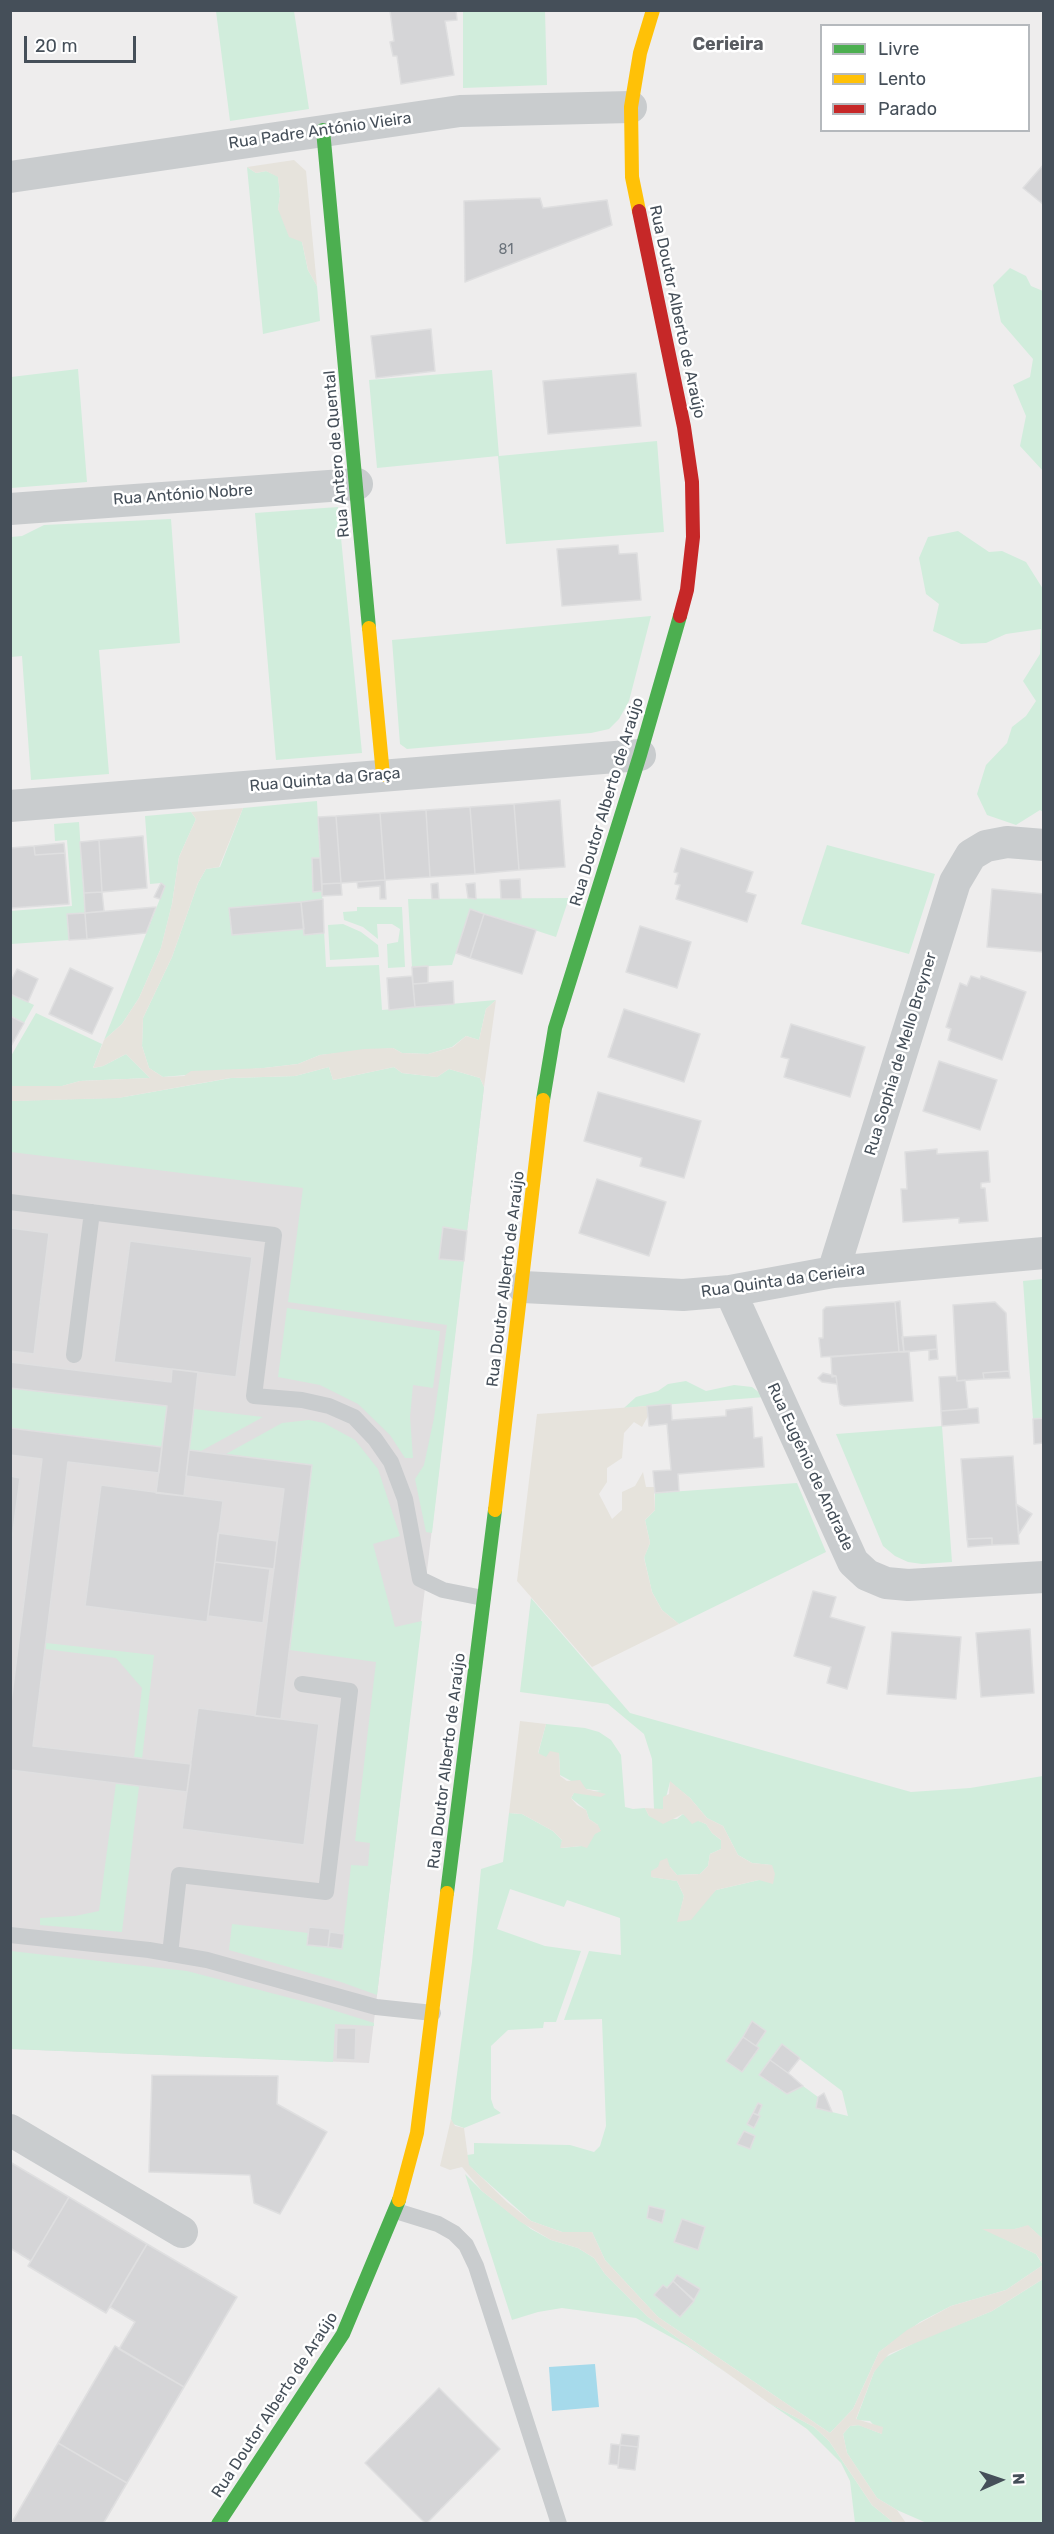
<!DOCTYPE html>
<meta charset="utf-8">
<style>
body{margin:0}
#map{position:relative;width:1054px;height:2534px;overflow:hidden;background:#eeeded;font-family:Rubik,sans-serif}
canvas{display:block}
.frame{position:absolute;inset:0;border:12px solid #454f59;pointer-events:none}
.legend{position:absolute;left:820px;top:24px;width:210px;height:108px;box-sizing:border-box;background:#fff;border:2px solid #b5b9bd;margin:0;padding:8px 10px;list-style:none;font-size:18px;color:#454f59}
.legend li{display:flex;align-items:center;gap:12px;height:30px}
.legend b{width:30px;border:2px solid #b5b9bd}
.north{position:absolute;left:970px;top:2450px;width:60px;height:60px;-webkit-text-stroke:4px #fff;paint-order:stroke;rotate:87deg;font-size:16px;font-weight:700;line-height:24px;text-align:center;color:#454f59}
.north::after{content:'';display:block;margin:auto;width:21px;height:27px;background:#454f59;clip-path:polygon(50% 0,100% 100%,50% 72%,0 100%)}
.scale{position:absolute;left:24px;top:36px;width:112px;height:27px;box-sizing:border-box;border:3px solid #454f59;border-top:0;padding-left:8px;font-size:18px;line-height:21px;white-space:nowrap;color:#454f59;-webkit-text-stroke:4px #fff;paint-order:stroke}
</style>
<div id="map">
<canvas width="1054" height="2534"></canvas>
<div class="frame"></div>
<ul class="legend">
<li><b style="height:8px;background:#4caf50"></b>Livre</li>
<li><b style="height:8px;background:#ffc107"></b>Lento</li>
<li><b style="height:8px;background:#c62828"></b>Parado</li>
</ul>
<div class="north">N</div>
<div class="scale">20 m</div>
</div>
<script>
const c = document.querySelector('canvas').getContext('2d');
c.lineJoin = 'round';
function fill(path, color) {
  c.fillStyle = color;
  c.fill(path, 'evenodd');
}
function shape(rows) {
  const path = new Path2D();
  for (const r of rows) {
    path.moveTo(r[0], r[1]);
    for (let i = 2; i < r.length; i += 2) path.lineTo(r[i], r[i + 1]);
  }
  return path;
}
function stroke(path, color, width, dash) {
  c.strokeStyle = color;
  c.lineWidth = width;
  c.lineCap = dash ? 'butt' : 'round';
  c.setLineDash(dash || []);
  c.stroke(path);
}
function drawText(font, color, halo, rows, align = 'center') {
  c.font = font + ' Rubik,sans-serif';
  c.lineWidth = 5;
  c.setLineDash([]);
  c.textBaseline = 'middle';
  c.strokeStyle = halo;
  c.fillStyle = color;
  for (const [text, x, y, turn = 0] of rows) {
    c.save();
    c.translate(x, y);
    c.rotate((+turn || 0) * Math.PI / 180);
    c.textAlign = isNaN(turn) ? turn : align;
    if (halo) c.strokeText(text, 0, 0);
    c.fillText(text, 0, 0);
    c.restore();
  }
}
fill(shape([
 [484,1087,369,2063,11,2049,11,1101]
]), '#e0dedf');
fill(shape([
 [216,11,294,11,309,109,230,121],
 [463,11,545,11,547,85,463,88],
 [247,167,256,173,266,171,278,176,280,196,278,209,302,242,308,270,317,286,320,321,263,334],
 [1010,268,1026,276,1031,286,1043,291,1043,471,1020,446,1026,416,1013,385,1030,377,1033,359,1001,322,993,285],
 [78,369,87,482,11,488,11,377],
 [492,370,499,456,657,441,664,532,506,544,498,456,377,468,369,380],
 [338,507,362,753,276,760,255,513],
 [171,519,180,643,99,650,109,774,31,780,22,656,11,657,11,537,22,536,44,525],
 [958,531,989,552,1002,551,1026,562,1043,589,1043,812,1040,810,1016,825,987,815,977,794,986,765,1007,743,1012,727,1026,716,1036,701,1023,681,1040,654,1041,629,1006,634,986,643,961,644,933,631,939,604,926,594,919,558,928,537],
 [651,616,629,701,619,719,609,729,591,733,407,749,400,744,392,640],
 [317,801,326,967,379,965,382,1010,496,1000,486,1009,479,1040,466,1036,452,1047,428,1054,402,1053,393,1048,320,1055,298,1064,264,1068,163,1077,149,1068,142,1046,143,1018,172,957,198,883,206,869,220,867,243,808],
 [191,812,196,819,179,857,172,904,161,948,139,998,122,1024,104,1040,165,886,161,883,150,884,145,816],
 [79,822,85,913,67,914,69,940,11,944,11,911,72,906,67,840,55,841,54,824],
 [827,845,935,874,909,954,801,924],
 [569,898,556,937,470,909,452,965,412,967,408,899],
 [357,907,402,907,405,967,388,968,387,944,398,942,400,929,392,924,377,924,378,939,363,927,344,920,343,912,357,911],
 [343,924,361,932,378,945,379,957,330,960,328,925],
 [11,994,34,1005,24,1023,11,1016],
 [36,1013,102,1044,93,1068,103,1066,126,1054,150,1078,80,1081,62,1086,11,1086,11,1056],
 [329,1067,333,1080,394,1067,402,1073,437,1077,449,1069,480,1078,484,1087,467,1231,443,1228,439,1258,464,1261,432,1533,426,1532,415,1479,424,1465,434,1418,447,1325,288,1302,303,1188,11,1152,10,1101,118,1098,231,1078,295,1076],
 [1043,1279,1043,1418,1033,1419,1023,1281],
 [287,1308,440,1331,433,1388,413,1385,410,1417,413,1458,405,1458,390,1435,358,1404,320,1385,278,1377],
 [686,1381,706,1391,734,1385,752,1387,765,1397,624,1408,636,1397,658,1391,668,1384],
 [11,1388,167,1406,162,1447,11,1428],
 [194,1409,263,1417,201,1451,189,1450],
 [309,1420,324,1423,355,1440,378,1469,400,1536,373,1544,395,1627,422,1621,377,1995,341,1982,229,1950,232,1924,308,1933,307,1945,342,1949,351,1865,368,1866,370,1843,355,1841,376,1662,290,1650,312,1465,226,1454,282,1423],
 [942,1426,952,1562,922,1564,908,1562,895,1556,883,1546,836,1434],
 [797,1483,826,1552,679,1624,662,1610,652,1592,644,1557,650,1543,645,1520,655,1510,655,1493],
 [531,1598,630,1713,911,1792,970,1788,1043,1776,1043,2239,1028,2226,1015,2229,984,2229,1036,2254,1043,2265,1006,2290,951,2306,920,2322,879,2352,853,2409,830,2433,658,2317,605,2260,592,2232,562,2232,531,2221,468,2165,467,2155,474,2154,474,2143,570,2145,594,2152,600,2146,606,2126,602,2019,564,2020,589,1951,621,1955,620,1918,567,1900,564,1907,510,1889,497,1929,545,1946,581,1951,556,2022,544,2022,543,2028,508,2030,491,2046,491,2099,494,2108,501,2113,464,2128,453,2124,451,2119,472,1962,481,1869,503,1862,509,1813,522,1814,553,1831,562,1840,561,1848,581,1846,589,1842,598,1825,589,1819,586,1810,571,1798,574,1793,602,1791,586,1789,560,1775,559,1753,546,1758,538,1754,546,1724,585,1728,599,1732,611,1740,621,1755,625,1807,633,1809,645,1808,649,1816,667,1819,677,1819,683,1814,706,1824,712,1833,721,1840,721,1849,710,1854,708,1866,700,1874,677,1875,670,1867,658,1867,652,1877,677,1881,684,1896,678,1921,716,1890,759,1880,771,1865,752,1863,738,1855,723,1826,707,1818,690,1798,670,1782,663,1809,654,1809,652,1759,644,1734,608,1704,520,1692],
 [781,2045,842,2091,848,2116,816,2108,818,2097,803,2086,787,2094,760,2075],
 [46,1643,154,1655,142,1759,134,1758,142,1688,116,1658,45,1649],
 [116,1783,139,1786,122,1932,40,1925,40,1918,75,1916,99,1911],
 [11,1951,187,1971,317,2005,374,2023,374,2026,335,2024,333,2062,11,2049],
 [465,2174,482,2191,531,2229,551,2240,578,2248,594,2258,605,2274,648,2317,730,2375,687,2346,636,2318,562,2308,538,2312,512,2320],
 [1043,2279,1043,2523,929,2524,897,2510,877,2498,847,2453,843,2434,850,2426,859,2425,882,2434,870,2421,856,2420,874,2372,884,2358,920,2340,992,2311],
 [769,2403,814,2427,829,2441,872,2505,894,2523,855,2523,850,2481,841,2463,807,2429]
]), '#d1eddc');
fill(shape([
 [294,160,306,171,317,286,308,270,302,242,289,237,278,209,280,195,278,177,266,171,256,173,247,167],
 [243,808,219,867,206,869,198,883,172,957,143,1018,142,1046,149,1068,163,1077,184,1076,191,1071,264,1068,298,1064,320,1055,364,1049,393,1048,402,1053,428,1054,453,1047,466,1036,479,1040,486,1009,496,1000,484,1087,480,1078,449,1069,437,1077,402,1073,394,1067,333,1080,329,1067,295,1076,230,1078,118,1098,11,1101,11,1086,62,1086,80,1081,150,1078,126,1054,103,1066,93,1068,104,1040,122,1024,139,998,161,948,172,904,179,857,196,819,191,812],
 [647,1406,648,1416,642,1427,634,1422,624,1433,622,1458,607,1468,607,1482,599,1494,612,1519,622,1510,622,1492,635,1486,643,1472,646,1487,654,1487,655,1510,645,1520,650,1543,644,1558,652,1592,662,1610,679,1624,592,1667,517,1581,537,1414],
 [520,1721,546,1724,538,1753,546,1757,550,1751,559,1753,560,1776,567,1781,580,1780,586,1789,606,1794,601,1797,574,1793,571,1798,577,1805,586,1810,589,1819,598,1825,601,1831,595,1834,587,1848,581,1846,560,1848,562,1840,553,1831,522,1814,509,1813],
 [670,1781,690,1798,707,1818,723,1826,738,1855,752,1863,772,1865,775,1874,773,1884,759,1880,716,1890,691,1920,677,1922,684,1896,677,1881,651,1877,651,1871,658,1867,660,1861,667,1858,670,1867,677,1875,700,1874,708,1866,710,1854,721,1849,721,1840,712,1833,706,1824,698,1821,692,1824,683,1814,663,1824,649,1816,645,1808,663,1809,663,1797,669,1794],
 [451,2119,455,2126,464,2128,469,2165,507,2202,531,2221,562,2232,592,2232,605,2260,658,2317,830,2433,853,2409,879,2352,907,2330,951,2306,1006,2290,1043,2265,1043,2279,992,2311,889,2354,874,2372,856,2419,883,2427,882,2434,858,2425,850,2426,843,2434,847,2453,877,2498,897,2510,906,2523,894,2523,872,2505,829,2441,814,2427,769,2403,648,2317,605,2274,594,2258,578,2248,551,2240,519,2221,482,2191,462,2167,450,2170,440,2166],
 [1028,2225,1043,2239,1043,2264,1036,2254,982,2229,1015,2229]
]), '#e6e3dc');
fill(shape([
 [595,2364,599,2407,552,2411,549,2367]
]), '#a6daeb');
const building = shape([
 [386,10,456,10,457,20,445,21,454,75,401,84,397,56,393,56,390,42,394,41,390,11,386,10],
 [1044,164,1044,205,1023,188,1044,164],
 [540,198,543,208,607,200,612,225,465,282,464,201,540,198],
 [431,329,435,371,376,378,371,336,431,329],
 [636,373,641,426,548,434,543,381,636,373],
 [618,545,619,554,637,553,641,600,562,606,557,549,618,545],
 [560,800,565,867,519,870,514,804,560,800],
 [514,804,519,870,475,874,470,807,514,804],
 [470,807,475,874,430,877,426,810,470,807],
 [426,810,430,877,385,880,380,813,426,810],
 [380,813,385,880,341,883,336,816,380,813],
 [336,816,341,883,322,884,318,817,336,816],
 [143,836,147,888,102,892,99,840,143,836],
 [99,840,102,892,84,893,80,842,99,840],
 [64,843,65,853,35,855,34,846,64,843],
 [34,846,35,855,65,853,69,904,11,908,10,848,34,846],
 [681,848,753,872,746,892,756,895,747,922,676,899,680,885,675,884,678,873,674,872,681,848],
 [312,858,320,858,322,891,313,892,312,858],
 [520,879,521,899,501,899,500,880,520,879],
 [385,880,386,899,380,899,380,886,358,888,357,882,385,880],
 [161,883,165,886,160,899,154,897,161,883],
 [341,883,342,895,322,896,322,884,341,883],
 [438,883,439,899,432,899,431,884,438,883],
 [475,883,476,899,468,898,466,884,475,883],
 [992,889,1044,894,1044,952,987,947,992,889],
 [102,892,104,911,85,913,84,893,102,892],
 [323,899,324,933,304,935,301,902,323,899],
 [301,902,304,929,232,935,229,908,301,902],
 [156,907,146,933,87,939,85,913,156,907],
 [470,909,484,914,470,958,456,953,470,909],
 [85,913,87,939,69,940,67,914,85,913],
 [484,914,536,930,522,974,470,958,484,914],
 [640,926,691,942,677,988,626,972,640,926],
 [428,966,428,983,413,984,412,967,428,966],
 [70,968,113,988,92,1034,49,1014,70,968],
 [17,969,38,979,28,1002,10,994,10,983,17,969],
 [412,976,415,1007,389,1010,387,978,412,976],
 [971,976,980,979,981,976,1026,992,1002,1060,948,1040,951,1029,946,1027,960,983,967,986,971,976],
 [453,981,454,1004,415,1007,413,984,453,981],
 [624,1009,700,1034,684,1082,608,1057,624,1009],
 [10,1016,24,1023,10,1048,10,1016],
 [791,1024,865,1047,850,1097,784,1077,789,1059,781,1057,791,1024],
 [939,1061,997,1080,980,1130,923,1111,939,1061],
 [598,1092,701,1121,684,1178,640,1166,642,1158,584,1141,598,1092],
 [937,1149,937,1154,988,1151,990,1182,981,1183,981,1188,985,1188,988,1221,959,1223,959,1218,903,1222,901,1189,907,1189,905,1152,937,1149],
 [597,1179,666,1202,649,1256,579,1233,597,1179],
 [443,1227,467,1231,464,1261,439,1259,443,1227],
 [10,1228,49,1233,34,1354,10,1351,10,1228],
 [130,1241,252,1257,236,1377,114,1362,130,1241],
 [900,1301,904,1352,899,1352,895,1302,900,1301],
 [895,1302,899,1352,821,1357,819,1338,823,1338,823,1310,826,1307,895,1302],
 [995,1302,1006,1313,1009,1371,983,1373,984,1379,957,1381,953,1305,995,1302],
 [936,1335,937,1349,904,1352,902,1337,936,1335],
 [937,1349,938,1359,929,1360,929,1350,937,1349],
 [909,1351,913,1401,844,1406,840,1404,836,1376,832,1377,831,1357,909,1351],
 [10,1362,171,1382,172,1369,198,1372,184,1496,156,1493,167,1406,10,1388,10,1362],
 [1009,1371,1010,1378,984,1379,983,1373,1009,1371],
 [823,1373,836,1376,837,1384,822,1382,818,1378,823,1373],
 [957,1376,957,1381,965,1380,968,1409,941,1411,939,1377,957,1376],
 [671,1404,672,1420,726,1416,726,1410,752,1407,754,1438,762,1437,764,1467,678,1474,679,1491,655,1493,653,1471,671,1470,667,1424,649,1426,647,1406,671,1404],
 [978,1408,979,1423,942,1426,941,1411,978,1408],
 [1044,1418,1044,1443,1034,1444,1033,1419,1044,1418],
 [10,1428,162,1447,159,1473,68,1462,33,1746,191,1764,187,1792,10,1770,10,1711,42,1459,10,1455,10,1428],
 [189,1450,312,1465,281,1719,255,1716,284,1489,186,1476,189,1450],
 [1013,1456,1019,1544,992,1545,992,1538,967,1539,961,1459,1013,1456],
 [10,1476,20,1478,10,1554,10,1476],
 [101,1485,223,1501,207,1622,85,1606,101,1485],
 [1016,1504,1032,1514,1019,1534,1016,1504],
 [218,1533,277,1541,274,1569,215,1562,218,1533],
 [992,1538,992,1545,968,1547,967,1539,992,1538],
 [215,1562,270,1569,263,1623,208,1616,215,1562],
 [813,1591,836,1597,830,1617,865,1627,847,1689,827,1683,831,1667,794,1656,813,1591],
 [1030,1629,1034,1693,981,1697,976,1633,1030,1629],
 [892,1632,961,1637,956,1699,887,1694,892,1632],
 [198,1708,319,1724,304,1845,182,1829,198,1708],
 [309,1927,330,1929,328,1947,307,1945,309,1927],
 [330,1932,344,1934,342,1949,328,1947,330,1932],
 [752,2021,766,2031,756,2046,743,2037,752,2021],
 [337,2028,356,2028,355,2060,336,2059,337,2028],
 [743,2037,759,2048,742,2072,726,2061,743,2037],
 [782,2044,800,2058,788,2073,770,2060,782,2044],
 [770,2060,788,2073,803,2086,787,2094,759,2075,770,2060],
 [152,2075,278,2076,277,2104,327,2132,280,2214,254,2203,250,2175,149,2172,152,2075],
 [824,2093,832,2112,816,2108,818,2097,824,2093],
 [758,2103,762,2105,758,2115,753,2113,758,2103],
 [753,2113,760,2116,754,2128,747,2124,753,2113],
 [744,2131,755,2136,750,2149,737,2144,744,2131],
 [10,2162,69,2197,31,2261,10,2248,10,2162],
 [69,2197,147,2244,106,2313,28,2266,69,2197],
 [649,2206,665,2210,662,2223,647,2218,649,2206],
 [682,2219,705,2227,698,2250,674,2242,682,2219],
 [147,2244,237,2297,184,2387,119,2349,135,2322,110,2307,147,2244],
 [677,2275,700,2289,694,2300,673,2281,677,2275],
 [673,2281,694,2301,680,2317,654,2295,663,2285,667,2288,673,2281],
 [115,2346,184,2387,127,2483,58,2443,115,2346],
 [439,2388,500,2449,426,2524,365,2463,439,2388],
 [622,2434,639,2436,638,2447,620,2445,622,2434],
 [58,2443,127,2483,103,2524,11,2524,58,2443],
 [611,2444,620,2445,618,2465,609,2464,611,2444],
 [620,2445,638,2447,635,2470,618,2468,620,2445]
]);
fill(building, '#d5d5d7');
stroke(building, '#dfdfe0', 1.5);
stroke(shape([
 [10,1202,274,1235,254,1396,302,1400,329,1406,354,1417,375,1439,391,1462,405,1499,420,1579,443,1590,483,1598],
 [74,1355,92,1212],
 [10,1935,149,1950,207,1960,376,2007,433,2013],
 [170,1954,179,1875,326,1892,350,1691,302,1684],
 [396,2211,438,2224,454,2233,466,2245,476,2266,559,2524]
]), '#c9ccce', 16);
stroke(shape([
 [10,177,460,111,631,107],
 [10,509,357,484],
 [10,806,640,755],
 [833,1272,955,882,971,855,986,846,1007,842,1044,845],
 [523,1287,683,1295,730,1291,833,1272,1044,1253],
 [730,1291,853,1562,867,1575,886,1583,908,1585,1044,1577],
 [10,2130,182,2232]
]), '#c9ccce', 32);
stroke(shape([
 [323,130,369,628],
 [543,1100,555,1028,640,755,680,616],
 [447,1893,495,1510],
 [218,2524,343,2334,399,2200]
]), '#4caf50', 14);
stroke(shape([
 [639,211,632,177,631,107,640,53,653,10],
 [369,628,383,775],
 [495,1510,543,1100],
 [399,2200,417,2133,447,1893]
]), '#ffc107', 14);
stroke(shape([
 [639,211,684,427,692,482,693,537,687,590,680,616]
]), '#c62828', 14);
drawText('14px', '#6a727a', null, [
 ["81",506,250]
]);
drawText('16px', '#454f59', '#fff', [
 ["Rua Padre António Vieira",320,131,-8],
 ["Rua Doutor Alberto de Araújo",677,312,78],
 ["Rua Antero de Quental",337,454,-95],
 ["Rua António Nobre",183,495,-4],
 ["Rua Quinta da Graça",325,780,-5],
 ["Rua Doutor Alberto de Araújo",607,802,-73],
 ["Rua Sophia de Mello Breyner",901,1054,-73],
 ["Rua Doutor Alberto de Araújo",506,1279,-83],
 ["Rua Quinta da Cerieira",783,1281,-8],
 ["Rua Eugénio de Andrade",810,1467,65],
 ["Rua Doutor Alberto de Araújo",447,1761,-83],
 ["Rua Doutor Alberto de Araújo",275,2405,-57]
]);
drawText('bold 18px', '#595c61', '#fff', [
 ["Cerieira",728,45]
]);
</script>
